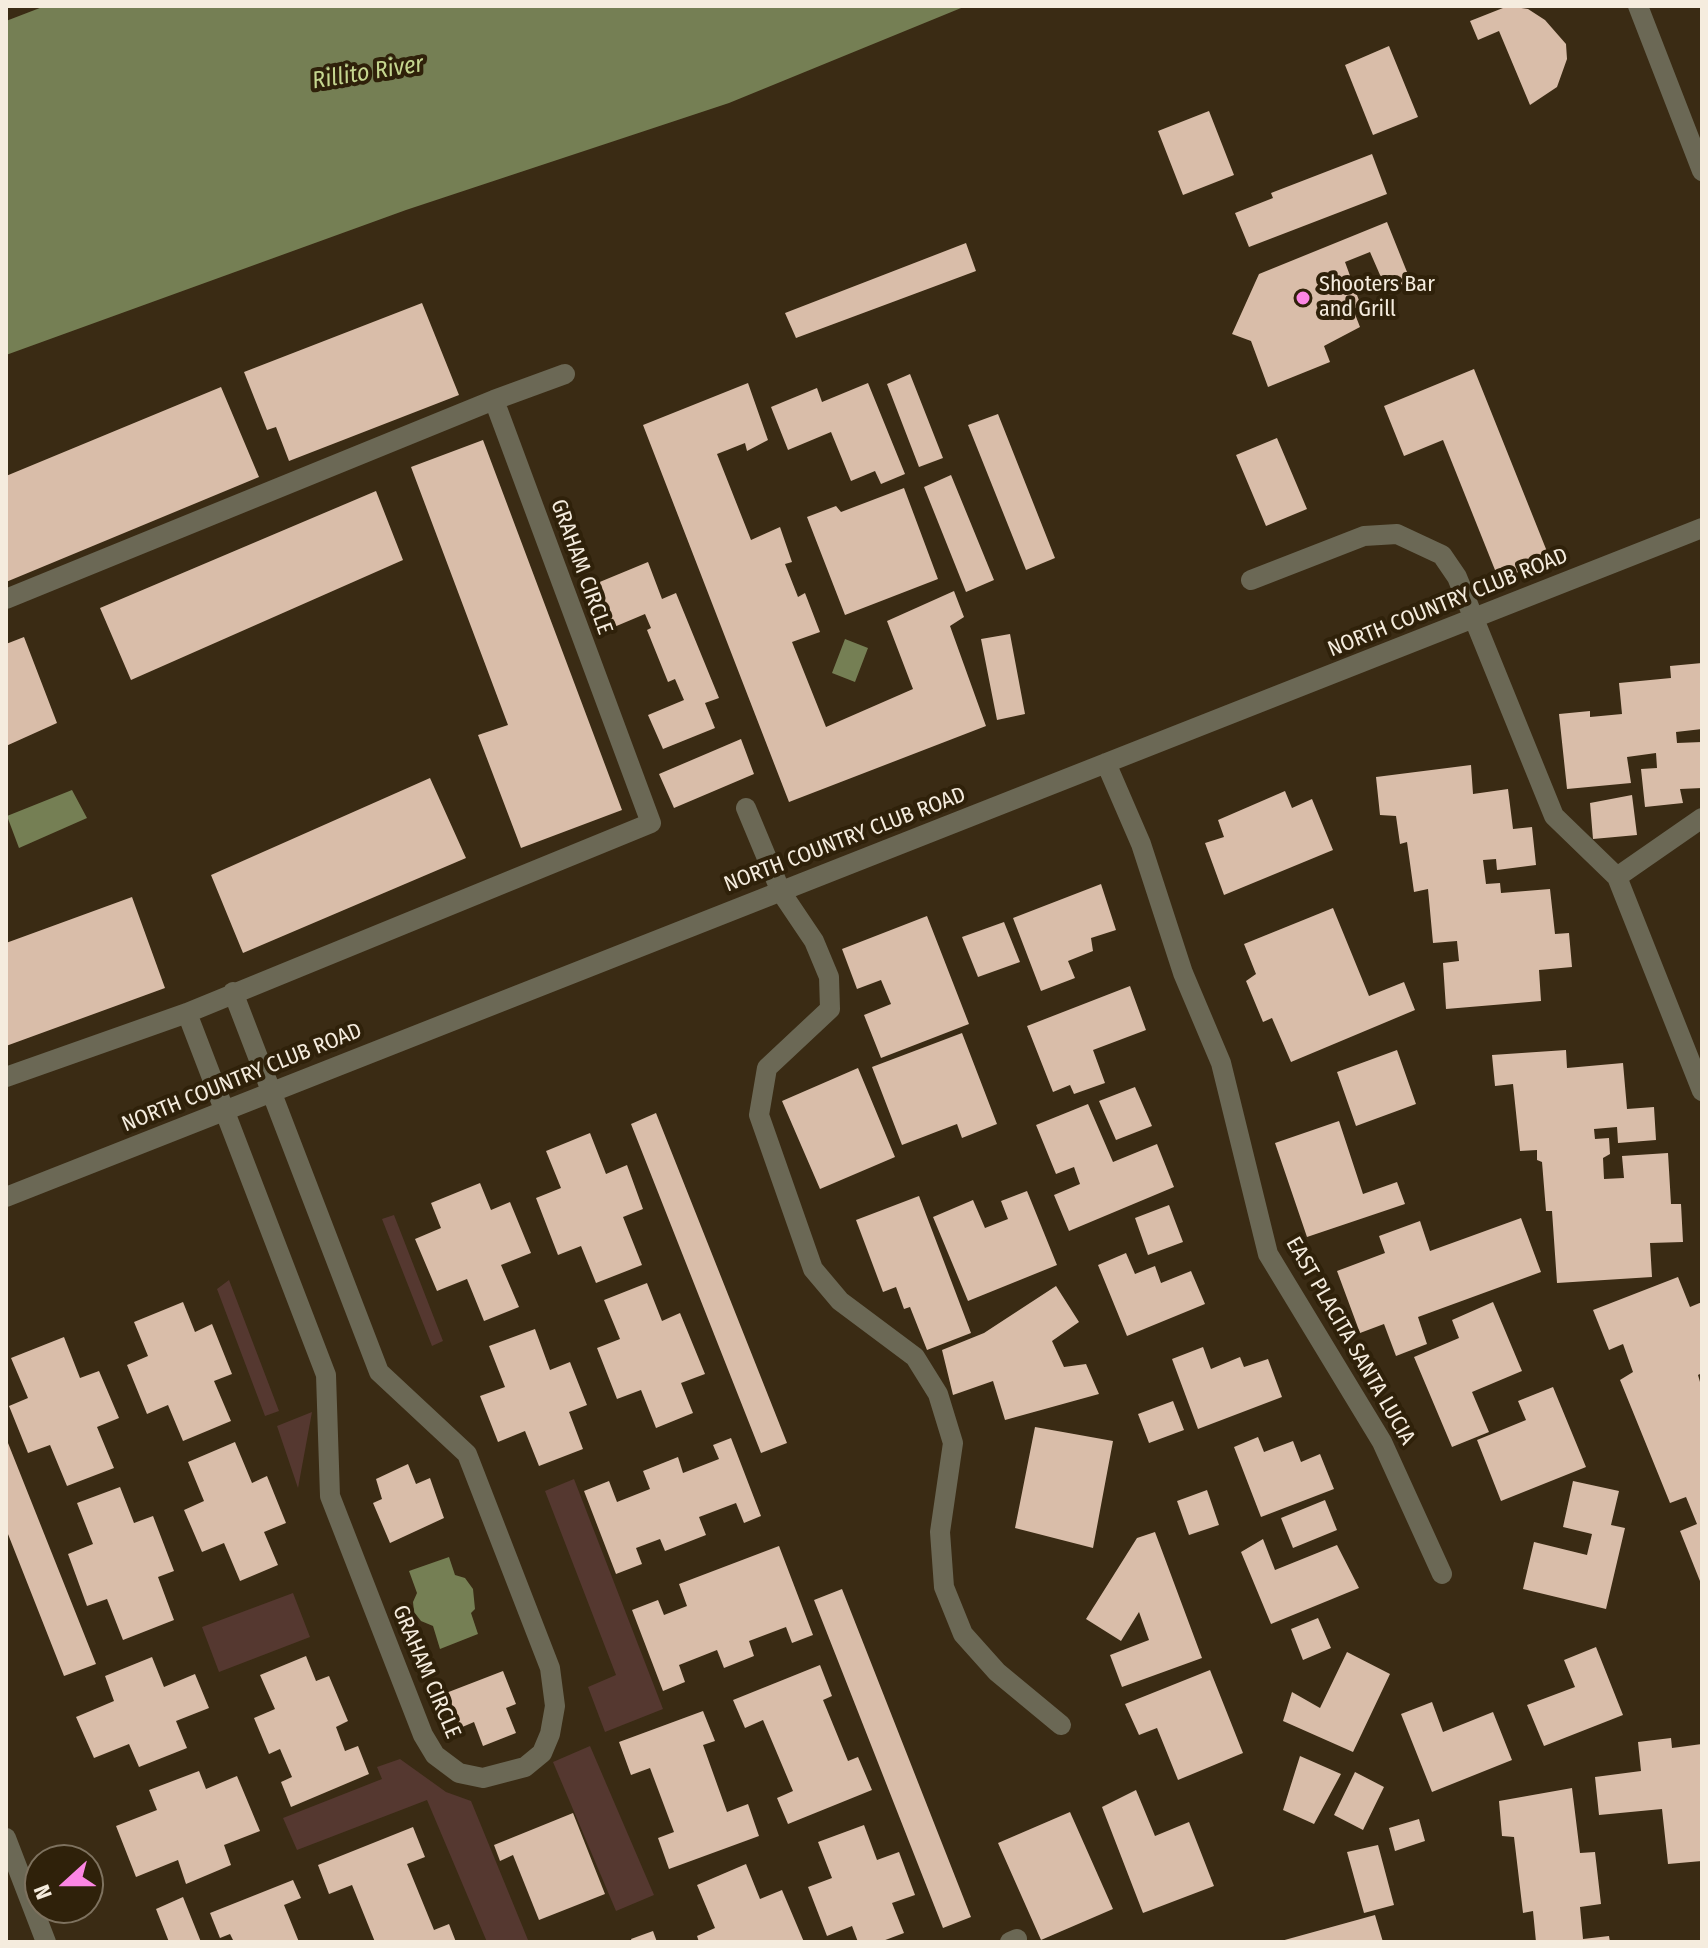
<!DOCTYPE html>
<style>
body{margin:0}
#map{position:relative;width:1708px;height:1948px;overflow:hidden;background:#3a2b14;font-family:"Fira Sans Condensed",sans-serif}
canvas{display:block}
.frame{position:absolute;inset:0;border:8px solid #f5ecde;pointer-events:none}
.north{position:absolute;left:24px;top:1844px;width:80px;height:80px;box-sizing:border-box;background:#2f210a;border:2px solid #7e725f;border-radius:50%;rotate:249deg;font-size:22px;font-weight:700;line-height:32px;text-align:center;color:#f5ecde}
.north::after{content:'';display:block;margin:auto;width:28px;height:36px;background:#fc86e4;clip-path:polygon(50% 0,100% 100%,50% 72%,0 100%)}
</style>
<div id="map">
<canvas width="1708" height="1948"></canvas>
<div class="frame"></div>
<div class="north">N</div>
</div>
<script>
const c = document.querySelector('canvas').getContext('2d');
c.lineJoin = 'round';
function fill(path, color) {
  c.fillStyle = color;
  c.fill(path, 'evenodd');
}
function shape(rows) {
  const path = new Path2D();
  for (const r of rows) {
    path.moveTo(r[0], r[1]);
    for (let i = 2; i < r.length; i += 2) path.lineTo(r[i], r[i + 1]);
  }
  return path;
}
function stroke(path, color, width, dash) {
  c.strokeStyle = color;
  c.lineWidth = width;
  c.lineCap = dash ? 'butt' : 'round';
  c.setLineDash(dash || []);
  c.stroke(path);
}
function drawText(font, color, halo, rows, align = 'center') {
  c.font = font + ' "Fira Sans Condensed",sans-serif';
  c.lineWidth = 8;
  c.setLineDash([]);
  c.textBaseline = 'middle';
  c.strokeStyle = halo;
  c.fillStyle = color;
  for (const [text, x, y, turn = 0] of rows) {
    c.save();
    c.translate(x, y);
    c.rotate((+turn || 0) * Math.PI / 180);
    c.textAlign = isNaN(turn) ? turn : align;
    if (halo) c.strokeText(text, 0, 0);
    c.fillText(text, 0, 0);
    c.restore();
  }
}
fill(shape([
 [394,1215,443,1341,432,1346,382,1219],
 [229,1280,279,1411,265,1416,217,1289],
 [312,1412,298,1488,277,1426],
 [574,1479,663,1709,605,1732,588,1687,616,1675,545,1491],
 [293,1593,310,1637,219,1672,202,1627],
 [590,1746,654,1895,616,1911,553,1762],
 [400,1759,446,1792,471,1801,528,1940,487,1942,427,1800,297,1850,283,1818,382,1779,377,1767]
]), '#553830');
fill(shape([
 [45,6,966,6,729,103,406,210,6,355,6,21],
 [845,639,868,648,855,682,832,673],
 [72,790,87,818,19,848,7,816],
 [449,1557,455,1575,465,1578,473,1589,475,1609,471,1613,478,1634,440,1649,433,1626,421,1621,414,1612,413,1602,417,1593,409,1571]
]), '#757f54');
fill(shape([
 [1508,6,1528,9,1545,20,1566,44,1567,59,1557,87,1530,105,1499,31,1478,40,1470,21],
 [1389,46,1418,117,1373,135,1345,65],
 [1209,111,1234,175,1183,195,1158,131],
 [1372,154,1387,194,1249,247,1235,213,1273,198,1271,193],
 [1387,222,1411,282,1387,291,1370,252,1345,262,1361,306,1353,309,1360,327,1324,346,1330,362,1268,387,1251,341,1232,334,1259,274],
 [966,243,976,271,796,338,785,313],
 [422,303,459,395,289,461,276,427,267,430,244,372],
 [1474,369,1550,559,1499,580,1443,440,1404,456,1384,406],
 [910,374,943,458,919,467,887,384],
 [748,383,768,440,747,451,745,443,717,454,751,540,780,527,792,562,785,564,798,597,805,593,820,632,792,642,826,727,913,689,887,621,954,591,964,617,950,626,986,726,789,802,643,425],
 [868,383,905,474,881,484,875,471,851,481,831,432,788,450,771,407,817,388,822,402],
 [221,387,259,477,6,582,6,476],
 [998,414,1055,558,1026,570,968,425],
 [1277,438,1307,509,1266,526,1236,455],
 [483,440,622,810,521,848,478,735,508,725,411,467],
 [951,475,994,580,966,592,924,487],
 [904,488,938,579,845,615,807,517,836,506,841,512],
 [376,491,403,560,131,680,100,608],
 [648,562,662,599,676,593,719,698,705,703,715,728,663,749,648,715,684,700,675,679,668,682,647,630,651,628,645,614,607,630,590,586],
 [1010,634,1025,714,997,720,981,639],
 [24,637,57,723,6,746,6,644],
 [1702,663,1702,729,1676,732,1677,743,1702,742,1702,788,1680,789,1683,803,1645,807,1641,769,1657,768,1656,753,1627,757,1631,783,1567,789,1559,714,1590,711,1590,717,1622,714,1619,683,1671,678,1670,666],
 [741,739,754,774,674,808,659,774],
 [1471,765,1473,794,1508,789,1513,829,1532,827,1536,865,1497,870,1496,859,1483,860,1486,884,1500,883,1501,893,1550,889,1555,934,1569,933,1572,967,1539,970,1541,1001,1446,1009,1443,963,1459,961,1457,941,1433,943,1428,889,1414,892,1407,842,1400,844,1396,816,1380,815,1376,777],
 [430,778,466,858,243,953,211,875],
 [1285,791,1292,808,1312,799,1333,850,1224,895,1205,843,1224,837,1218,820],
 [1632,795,1637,835,1593,839,1590,803],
 [1101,884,1116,930,1091,938,1093,951,1068,961,1075,978,1041,991,1013,918],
 [132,897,165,988,6,1046,6,943],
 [1333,908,1369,996,1404,982,1415,1010,1291,1062,1272,1018,1263,1022,1246,981,1256,974,1244,944],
 [927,916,969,1024,881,1058,864,1015,891,1004,881,980,857,989,842,949],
 [1004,922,1020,962,978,977,962,937],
 [1130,986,1146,1030,1093,1050,1105,1083,1074,1094,1070,1085,1053,1092,1027,1026],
 [962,1033,997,1124,962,1138,957,1124,902,1145,872,1067],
 [1397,1050,1416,1104,1356,1126,1337,1072],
 [1566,1050,1567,1068,1623,1063,1627,1109,1654,1107,1656,1140,1618,1143,1617,1127,1594,1129,1595,1139,1609,1138,1610,1154,1603,1158,1604,1179,1624,1178,1622,1156,1668,1153,1671,1204,1681,1204,1683,1242,1650,1243,1652,1277,1557,1283,1552,1211,1546,1211,1542,1162,1537,1160,1537,1150,1520,1151,1513,1084,1495,1086,1492,1055],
 [858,1068,895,1157,820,1189,782,1101],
 [1135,1087,1152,1126,1116,1140,1099,1101],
 [1088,1104,1113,1162,1157,1144,1174,1187,1069,1231,1054,1195,1080,1184,1074,1167,1056,1174,1036,1125],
 [656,1113,787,1443,761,1453,631,1124],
 [1339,1121,1363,1194,1397,1182,1405,1204,1307,1237,1275,1143],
 [590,1133,606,1174,627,1165,643,1209,623,1217,642,1265,596,1283,581,1246,558,1255,536,1198,561,1188,546,1151],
 [480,1183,491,1210,510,1202,531,1253,501,1265,519,1307,484,1321,467,1279,437,1291,415,1239,441,1228,431,1203],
 [1027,1191,1057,1265,968,1301,933,1217,973,1200,985,1228,1008,1219,1001,1201],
 [919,1196,971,1333,927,1350,910,1307,904,1309,896,1287,883,1292,856,1220],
 [1169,1205,1183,1242,1148,1255,1135,1218],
 [1521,1218,1541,1272,1418,1317,1427,1344,1396,1356,1384,1324,1360,1333,1337,1271,1385,1253,1379,1236,1420,1221,1430,1251],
 [1126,1253,1135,1274,1155,1266,1161,1283,1191,1271,1205,1304,1127,1336,1098,1265],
 [1678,1277,1690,1307,1702,1302,1702,1373,1698,1375,1702,1389,1702,1586,1680,1531,1697,1524,1686,1497,1670,1503,1620,1380,1633,1372,1623,1344,1609,1350,1593,1310],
 [647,1283,662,1321,680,1313,705,1374,681,1383,693,1413,656,1428,641,1390,617,1399,597,1348,620,1339,604,1300],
 [1056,1286,1079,1322,1052,1341,1064,1367,1086,1364,1099,1394,1005,1420,993,1381,953,1395,942,1350,984,1333],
 [183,1302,195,1332,212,1324,232,1374,214,1381,231,1421,183,1441,168,1405,147,1414,127,1365,148,1356,134,1322],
 [1493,1302,1522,1371,1472,1392,1489,1432,1452,1447,1414,1357,1459,1338,1452,1320],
 [535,1329,550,1370,570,1362,587,1405,569,1412,583,1449,539,1466,525,1431,498,1442,480,1396,505,1387,489,1346],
 [64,1337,80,1378,99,1371,119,1418,97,1427,114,1468,67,1486,50,1445,28,1453,9,1406,28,1398,11,1358],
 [1203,1347,1211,1369,1240,1357,1244,1367,1268,1359,1282,1397,1198,1429,1172,1359],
 [1553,1387,1586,1467,1501,1501,1477,1440,1526,1420,1518,1401],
 [1173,1401,1184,1430,1149,1443,1138,1414],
 [1035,1427,1113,1441,1093,1548,1015,1528],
 [1258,1437,1264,1452,1293,1441,1301,1462,1320,1454,1334,1489,1261,1517,1234,1447],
 [6,1438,96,1664,64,1676,6,1529],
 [731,1438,761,1516,744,1523,736,1503,699,1517,706,1535,665,1551,660,1539,636,1548,642,1564,616,1574,584,1491,609,1481,617,1502,650,1489,643,1471,678,1457,683,1473,719,1459,713,1445],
 [235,1442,252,1483,267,1476,286,1523,264,1532,278,1565,240,1581,224,1543,202,1552,184,1510,204,1501,188,1462],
 [408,1464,416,1484,430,1478,444,1518,390,1543,373,1503,382,1499,376,1479],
 [1573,1481,1619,1491,1611,1525,1625,1528,1606,1609,1523,1589,1534,1542,1587,1555,1592,1534,1563,1527],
 [120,1487,134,1523,153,1516,174,1571,158,1577,174,1620,123,1640,107,1599,87,1606,68,1554,93,1544,77,1503],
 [1207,1490,1219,1525,1189,1535,1177,1501],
 [1325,1500,1337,1530,1293,1548,1281,1518],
 [1155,1532,1202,1658,1122,1687,1110,1655,1149,1640,1139,1612,1121,1641,1086,1619,1137,1538],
 [1263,1539,1275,1570,1337,1545,1359,1588,1271,1624,1241,1552],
 [779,1546,813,1635,792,1643,786,1627,749,1641,754,1656,724,1668,717,1650,679,1665,685,1682,663,1691,632,1610,658,1600,664,1615,687,1606,679,1584],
 [842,1589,971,1917,943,1928,814,1600],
 [1318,1618,1331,1648,1303,1660,1291,1629],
 [1596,1647,1623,1715,1544,1746,1527,1705,1575,1687,1564,1660],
 [1347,1652,1390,1674,1353,1752,1283,1721,1292,1692,1320,1708],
 [306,1656,316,1681,329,1676,348,1721,336,1727,345,1751,358,1746,369,1774,291,1807,281,1782,292,1777,280,1749,269,1754,254,1718,275,1709,260,1675],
 [152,1657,164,1687,195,1674,209,1708,176,1721,187,1748,139,1767,129,1744,94,1758,76,1717,114,1701,105,1676],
 [820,1665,832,1696,823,1700,848,1761,858,1757,872,1790,788,1824,777,1798,793,1791,763,1720,745,1728,733,1700],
 [1210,1670,1243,1753,1178,1780,1157,1728,1139,1735,1125,1704],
 [503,1671,516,1704,506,1708,516,1733,483,1746,474,1722,460,1728,446,1693],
 [1432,1702,1443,1732,1493,1712,1512,1760,1432,1792,1401,1714],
 [703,1711,715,1741,703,1745,727,1812,748,1804,759,1836,669,1869,658,1838,674,1832,650,1768,631,1775,619,1742],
 [1671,1738,1672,1748,1702,1744,1702,1861,1668,1864,1662,1809,1599,1815,1595,1777,1641,1771,1638,1742],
 [1300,1756,1341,1774,1314,1824,1283,1810],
 [199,1771,206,1789,237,1776,260,1831,224,1845,231,1865,186,1884,178,1860,136,1877,116,1826,157,1810,149,1790],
 [1355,1772,1384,1787,1363,1830,1334,1815],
 [1572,1788,1580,1853,1595,1852,1601,1904,1580,1907,1583,1939,1609,1936,1610,1942,1536,1942,1533,1911,1523,1913,1514,1837,1502,1836,1499,1801],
 [1136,1790,1155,1836,1189,1822,1214,1886,1143,1913,1102,1807],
 [1070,1812,1113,1909,1041,1940,998,1843],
 [573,1813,605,1894,539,1920,513,1855,500,1861,494,1845],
 [1419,1819,1425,1841,1395,1851,1389,1828],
 [864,1825,877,1860,899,1852,915,1895,892,1903,904,1933,880,1942,858,1942,852,1926,827,1936,808,1887,832,1878,818,1842],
 [413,1827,425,1857,407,1864,434,1930,449,1924,456,1942,375,1942,352,1885,329,1894,318,1865],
 [1378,1845,1394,1905,1364,1913,1347,1852],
 [746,1864,760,1899,782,1890,804,1942,699,1942,697,1936,715,1928,697,1885],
 [293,1880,301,1898,284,1905,299,1942,234,1942,230,1934,220,1938,210,1913],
 [183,1897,201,1942,169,1942,156,1909],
 [1375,1915,1383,1942,1281,1942,1281,1941],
 [653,1931,657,1942,632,1942,631,1939]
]), '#d9bda9');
stroke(shape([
 [1638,6,1702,171],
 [494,400,565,374],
 [1251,580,1364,536,1397,534,1442,555,1457,577,1554,816,1617,877,1702,1091],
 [6,599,494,400,651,823,187,1013,6,1077],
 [1106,763,1141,844,1183,973,1221,1063,1268,1254,1382,1442,1442,1574],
 [746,808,781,892,814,941,829,977,830,1009,767,1068,759,1115,813,1269,840,1301,915,1357,938,1394,953,1443,940,1532,944,1587,963,1634,997,1672,1061,1725],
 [1617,877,1702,818],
 [187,1013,326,1375,330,1496,423,1735,435,1755,459,1773,483,1778,525,1767,542,1753,550,1734,555,1706,550,1668,467,1454,379,1372,233,992],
 [6,1197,1702,528],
 [6,1838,46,1942],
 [1010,1942,1017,1939]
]), '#6b6855', 20);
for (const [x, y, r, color] of [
 [1303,298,8,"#fc86e4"]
]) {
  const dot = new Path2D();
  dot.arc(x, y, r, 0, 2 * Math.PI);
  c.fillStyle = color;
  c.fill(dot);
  stroke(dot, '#2f210a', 3);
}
drawText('22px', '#f5ecde', '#2f210a', [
 ["Shooters Bar",1319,285],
 ["and Grill",1319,310]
], 'left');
drawText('22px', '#f5ecde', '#2f210a', [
 ["GRAHAM CIRCLE",581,567,70],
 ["NORTH COUNTRY CLUB ROAD",1448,603,-22],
 ["NORTH COUNTRY CLUB ROAD",845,840,-21],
 ["NORTH COUNTRY CLUB ROAD",242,1078,-22],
 ["EAST PLACITA SANTA LUCIA",1350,1341,60],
 ["GRAHAM CIRCLE",426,1672,67]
]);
drawText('italic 24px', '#c5d68f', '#2f210a', [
 ["Rillito River",368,73,-9]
]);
</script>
